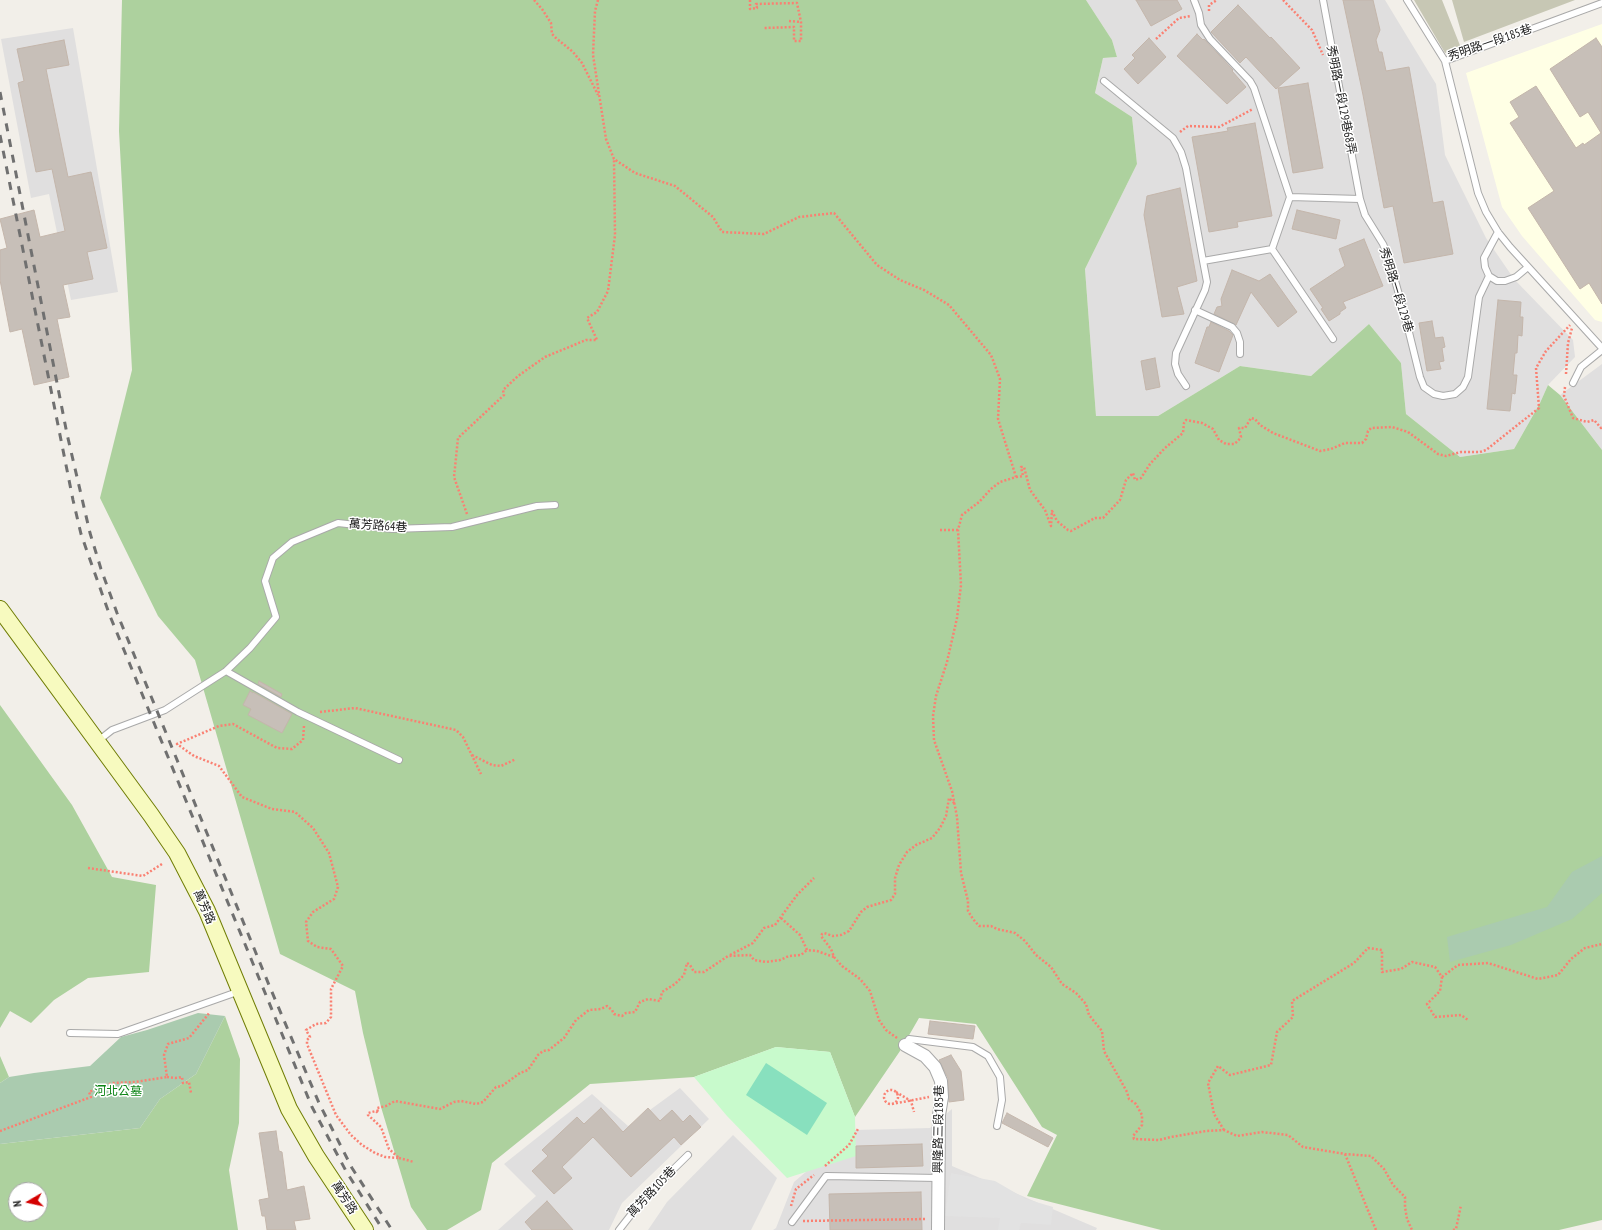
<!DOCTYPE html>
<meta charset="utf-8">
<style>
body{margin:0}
#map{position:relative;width:1602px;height:1230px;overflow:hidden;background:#f2efe9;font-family:"PT Sans Narrow",sans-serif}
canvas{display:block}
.north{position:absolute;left:8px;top:1182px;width:40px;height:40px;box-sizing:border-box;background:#fff;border:1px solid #a7a7a7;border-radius:50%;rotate:261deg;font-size:11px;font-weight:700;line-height:16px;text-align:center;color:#222}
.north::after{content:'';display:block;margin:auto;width:14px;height:18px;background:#d40000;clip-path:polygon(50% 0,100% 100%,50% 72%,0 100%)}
</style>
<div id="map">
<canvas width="1602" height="1230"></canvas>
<div class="north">N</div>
</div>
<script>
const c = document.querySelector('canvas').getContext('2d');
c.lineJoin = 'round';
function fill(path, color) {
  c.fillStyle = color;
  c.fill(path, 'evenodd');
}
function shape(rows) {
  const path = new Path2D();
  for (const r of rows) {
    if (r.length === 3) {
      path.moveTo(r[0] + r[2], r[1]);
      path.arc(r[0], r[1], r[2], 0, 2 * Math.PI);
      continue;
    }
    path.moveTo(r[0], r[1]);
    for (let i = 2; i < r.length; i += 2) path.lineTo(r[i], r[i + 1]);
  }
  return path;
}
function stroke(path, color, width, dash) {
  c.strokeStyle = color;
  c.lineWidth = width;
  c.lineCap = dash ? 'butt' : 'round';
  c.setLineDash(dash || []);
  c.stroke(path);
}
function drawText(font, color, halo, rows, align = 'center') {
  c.font = font + ' "PT Sans Narrow","Noto Sans TC",sans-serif';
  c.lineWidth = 3;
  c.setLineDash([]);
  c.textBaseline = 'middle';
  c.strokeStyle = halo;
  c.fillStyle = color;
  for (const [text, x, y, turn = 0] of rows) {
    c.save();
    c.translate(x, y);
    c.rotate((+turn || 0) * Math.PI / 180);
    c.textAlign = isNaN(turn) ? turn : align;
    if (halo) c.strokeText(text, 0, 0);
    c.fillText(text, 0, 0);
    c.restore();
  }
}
fill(shape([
 [1086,0,1385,0,1436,84,1445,155,1486,238,1514,279,1573,340,1575,357,1548,385,1540,403,1514,449,1460,457,1406,414,1401,363,1369,324,1311,376,1240,366,1158,416,1096,416,1085,269,1137,164,1132,117,1095,93,1103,58,1117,57,1112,40],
 [73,28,118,292,71,300,49,194,31,198,1,39],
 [1602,364,1602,450,1560,395],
 [680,1088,709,1119,622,1203,609,1230,498,1230,536,1196,504,1164,592,1094,628,1126],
 [952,1109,952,1166,1097,1228,1096,1230,773,1230,776,1228,794,1182,855,1130,930,1128],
 [733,1135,777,1178,751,1230,648,1230,667,1202]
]), '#e0dfdf');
fill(shape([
 [1602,24,1602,322,1595,320,1522,236,1502,207,1466,73]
]), '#ffffe5');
fill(shape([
 [1414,0,1442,0,1461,48,1445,53],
 [1452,0,1575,0,1464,42]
]), '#c7c7b4');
fill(shape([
 [122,0,1086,0,1112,40,1117,57,1103,58,1095,93,1132,117,1137,164,1085,269,1096,416,1158,416,1240,366,1311,376,1369,324,1401,363,1406,414,1460,457,1514,449,1540,403,1548,385,1560,395,1602,450,1602,1220,1559,1230,1161,1230,1027,1196,1057,1135,1042,1127,976,1024,919,1018,900,1051,855,1117,830,1052,776,1047,694,1077,590,1084,492,1163,481,1210,447,1230,427,1230,411,1207,381,1107,363,1033,355,991,280,954,195,660,158,616,100,498,132,370,119,131],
 [0,705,72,805,112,877,156,885,149,972,88,978,54,1000,31,1023,10,1011,0,1028],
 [225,1016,240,1059,239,1123,229,1170,238,1230,0,1230,0,1144,140,1128,160,1099,196,1074],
 [16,1190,40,1190,40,1214,16,1214],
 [0,1056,9,1077,0,1083]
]), '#add19e');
fill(shape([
 [1602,856,1602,893,1572,919,1511,945,1450,962,1447,937,1547,907,1572,872],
 [198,1013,225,1016,196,1074,160,1099,140,1128,0,1144,0,1083,9,1077,34,1073,90,1066,121,1037,147,1030]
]), '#aacbaf');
fill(shape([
 [776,1047,830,1052,855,1117,856,1156,787,1178,727,1116,694,1077]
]), '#c8facc');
fill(shape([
 [766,1063,827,1103,807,1135,746,1095]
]), '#88e0be');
fill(shape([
 [951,1173,995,1181,1026,1199,1053,1207,1051,1225,1021,1223,1019,1230,998,1230,1000,1218,945,1216]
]), '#e2e2e2');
const building = shape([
 [1136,0,1177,0,1182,9,1151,26,1136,0],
 [1343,0,1373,0,1380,30,1376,40,1379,52,1382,52,1386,71,1409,67,1433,203,1443,201,1453,254,1404,263,1393,206,1384,208,1363,95,1343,0],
 [1238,5,1270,38,1271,37,1300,68,1276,89,1246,57,1240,63,1211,32,1238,5],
 [1197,34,1203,40,1204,39,1233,70,1232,71,1246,87,1227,104,1177,56,1197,34],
 [1149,38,1166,57,1138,84,1124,69,1135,58,1132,55,1149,38],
 [1596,38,1602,47,1602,304,1589,283,1580,289,1528,208,1554,191,1510,123,1519,117,1510,102,1536,86,1576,148,1583,143,1584,145,1601,133,1588,112,1580,117,1550,69,1596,38],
 [64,40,69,65,46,69,68,177,91,172,107,248,87,252,93,279,63,285,70,317,57,319,69,377,34,385,22,329,10,332,0,280,0,250,7,248,0,219,34,210,40,237,65,231,52,169,36,172,18,83,24,81,17,49,64,40],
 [1308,83,1323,168,1293,173,1278,88,1308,83],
 [1255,123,1272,216,1237,222,1238,227,1209,232,1192,137,1228,131,1227,128,1255,123],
 [1180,188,1197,281,1177,287,1184,314,1162,317,1144,215,1147,196,1180,188],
 [1297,210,1340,220,1336,239,1292,229,1297,210],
 [1364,239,1383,286,1343,302,1346,308,1340,312,1340,314,1329,321,1321,309,1323,308,1310,289,1345,266,1339,249,1364,239],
 [1232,270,1259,281,1270,274,1297,312,1278,327,1251,292,1236,325,1214,314,1217,307,1222,306,1221,299,1232,270],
 [1498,300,1521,302,1520,317,1523,317,1522,336,1518,335,1517,353,1515,353,1513,375,1517,375,1515,394,1512,393,1510,411,1487,409,1498,300],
 [1432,321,1435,338,1443,337,1445,347,1442,348,1444,361,1439,362,1441,369,1427,371,1419,323,1432,321],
 [1211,322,1229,331,1233,335,1219,372,1195,363,1207,327,1209,327,1211,322],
 [1155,358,1160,387,1146,390,1141,361,1155,358],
 [259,681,282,694,281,697,258,684,259,681],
 [250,691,253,693,253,692,292,714,282,733,248,715,251,709,243,705,250,691],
 [930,1021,975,1026,973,1039,928,1034,930,1021],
 [951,1055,961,1071,964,1100,949,1102,948,1078,939,1060,951,1055],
 [601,1108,623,1132,648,1108,660,1121,672,1110,683,1122,690,1115,701,1127,681,1145,674,1137,631,1177,593,1137,562,1167,572,1178,554,1194,532,1171,548,1156,542,1150,577,1117,584,1124,601,1108],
 [1007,1113,1053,1138,1048,1147,1002,1123,1007,1113],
 [276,1131,279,1151,282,1152,287,1190,304,1186,310,1219,294,1221,296,1230,267,1230,265,1216,262,1216,259,1200,269,1198,259,1133,276,1131],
 [922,1144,923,1166,856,1168,856,1146,922,1144],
 [921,1192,922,1230,830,1230,829,1194,921,1192],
 [547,1201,573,1230,532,1230,525,1222,547,1201]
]);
fill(building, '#c7bfb8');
stroke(building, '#c4b6ab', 1);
const lane = shape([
 [1194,0,1199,13,1201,25,1210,39,1250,81,1254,88,1290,197],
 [1323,0,1360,199,1365,215,1383,244,1388,256,1404,312,1420,377,1424,387,1434,394,1443,396,1455,394,1463,387,1468,377,1479,297,1489,276],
 [1407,0,1445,61,1478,193,1486,212,1498,232,1510,247,1602,348],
 [1445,61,1602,3],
 [1104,81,1173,138,1181,152,1186,168,1203,261],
 [1498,232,1484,258,1485,267,1489,276,1497,281,1505,281,1516,277,1528,267],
 [1272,249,1333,339],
 [1195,310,1232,327,1237,333,1240,342,1240,354],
 [1573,383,1581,367,1602,350],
 [1186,386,1178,374,1175,364,1176,353,1205,290,1207,282,1203,261,1272,249,1290,197,1360,199],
 [226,671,298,712,399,760],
 [98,741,112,730,165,710,226,671,250,648,276,617,265,581,273,558,292,542,338,523,392,529,452,527,537,506,555,505],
 [70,1033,118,1034,240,991],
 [905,1045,909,1039,973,1047,988,1056,1000,1077,1002,1100,997,1126],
 [792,1222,826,1176,938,1178],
 [619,1230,644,1198,688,1155]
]);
const street = shape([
 [905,1045,925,1056,935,1067,941,1081,942,1097,939,1115,938,1230]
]);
const secondary = shape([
 [0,609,151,815,177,853,207,911,289,1109,316,1156,365,1230]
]);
stroke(lane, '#a9a9a9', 8);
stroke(street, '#a9a9a9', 14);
stroke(secondary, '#707d05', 18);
stroke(shape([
 [534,0,542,9,551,23,552,34,556,38,573,52,582,63,598,95],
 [598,0,595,11,593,55,606,139,614,159,635,173,675,186,713,217,722,232,764,234,799,217,834,213,877,265,900,280,924,290,949,305,991,355,1000,379,998,419,1016,477,1000,482,991,489,979,502,962,515,958,530,961,585,957,618,947,662,936,696,933,716,934,740,952,791,957,817,961,873,968,901,968,911,973,919,979,926,991,926,997,929,1015,933,1025,941,1036,955,1051,967,1062,984,1076,993,1086,1004,1089,1015,1102,1031,1104,1051,1127,1092,1129,1099,1136,1104,1142,1115,1142,1125,1133,1136,1134,1139,1159,1140,1171,1137,1206,1131,1224,1130,1237,1136,1262,1132,1288,1135,1303,1147,1345,1154,1371,1156,1384,1169,1393,1185,1405,1197,1405,1207,1407,1219,1412,1230],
 [750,0,750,9,757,8,756,4,797,3,801,22,801,41,794,41,794,27,764,28],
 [1283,0,1312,30,1323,55],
 [1209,11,1209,5,1217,0],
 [789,21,801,22],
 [1156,39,1179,18,1191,16],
 [1180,132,1188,126,1219,127,1253,109],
 [1566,374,1568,343,1572,328],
 [1565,387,1564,396,1573,418,1587,422,1594,420,1601,428,1602,426],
 [1016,477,1023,476,1021,467,1024,467,1030,490,1045,510,1051,526,1052,511,1057,521,1068,530,1071,531,1095,518,1103,518,1120,500,1126,480,1133,473,1135,480,1141,478,1150,464,1165,448,1183,433,1184,423,1186,420,1202,423,1213,429,1219,440,1226,444,1234,444,1238,441,1241,437,1239,428,1245,428,1251,418,1255,419,1260,425,1273,433,1320,451,1331,449,1345,443,1362,443,1366,439,1368,431,1371,428,1392,427,1408,432,1438,454,1446,456,1461,452,1480,452,1486,450,1539,408,1536,368,1546,351,1570,325],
 [467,514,454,477,458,438,504,395,503,390,518,376,545,357,586,340,597,340,587,318,597,312,608,291,615,235,614,159],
 [940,530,958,530],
 [320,712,355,708,456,730,463,737,481,774],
 [304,726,303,740,292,749,277,748,233,724,219,726,177,744,194,756,219,766,242,797,272,809,295,812,313,828,329,853,338,887,334,899,313,912,306,922,308,941,317,947,331,949,343,966,331,989,331,1017,326,1023,316,1024,306,1030,310,1037,307,1040,307,1044,336,1115,351,1135,362,1145,375,1153,385,1157,399,1158,389,1149,381,1127,368,1115,368,1113,376,1111,378,1113,377,1108,386,1106,395,1101,440,1109,454,1102,461,1101,476,1104,483,1102,496,1087,502,1086,520,1073,528,1070,538,1055,543,1051,549,1050,564,1038,576,1020,589,1010,601,1009,607,1006,612,1010,614,1014,622,1016,626,1013,635,1012,640,1002,648,999,660,1001,662,992,675,984,684,975,687,963,690,965,694,972,704,972,728,956,750,955,754,960,766,962,780,960,789,956,801,955,807,950],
 [472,755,492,765,501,766,516,759],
 [88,868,143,876,162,864],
 [781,918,800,935,807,950,817,951,834,957],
 [730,955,753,943,764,928,775,925,797,895,814,878],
 [1442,977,1458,965,1488,963,1538,979,1558,975,1571,959,1585,948,1602,944],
 [897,1038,886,1030,879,1020,870,991,860,979,842,966,834,957,831,949,821,936,822,934,824,933,833,936,841,935,849,931,861,912,867,907,891,900,895,894,895,878,899,865,907,852,916,845,932,838,940,828,946,816,949,798,955,804],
 [167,1077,175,1078,182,1077,183,1083,189,1082,191,1093],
 [891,1097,7],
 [896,1092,911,1101,914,1112],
 [892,1104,929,1097],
 [1224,1130,1214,1114,1208,1083,1218,1066,1230,1075,1271,1065,1277,1032,1293,1017,1292,1001,1354,963,1368,948,1382,950,1382,972,1401,969,1412,962,1435,967,1442,977,1440,991,1427,1004,1435,1017,1461,1015,1468,1020],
 [0,1131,91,1097,89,1092,102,1086,113,1083,135,1082,167,1077,164,1055,168,1044,189,1038,210,1012],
 [1345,1154,1376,1230],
 [399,1158,414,1162],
 [825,1166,849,1145,858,1129],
 [791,1206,796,1189,814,1175],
 [803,1221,926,1219],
 [1453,1230,1456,1229,1461,1205]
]), '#fa8072', 2.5, [2, 2]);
stroke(lane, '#fff', 6);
stroke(street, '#fff', 12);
stroke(secondary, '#f7fabf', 16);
stroke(shape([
 [0,92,67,434,90,533,101,569,117,613,269,985,319,1103,352,1168,392,1230],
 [0,135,73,500,81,534,94,571,110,616,312,1107,346,1171,383,1230]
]), '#707070', 3, [8, 8]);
drawText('12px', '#222', '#fff', [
 ["秀明路一段185巷",1490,43,-19],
 ["秀明路一段129巷68弄",1341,100,79],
 ["秀明路一段129巷",1396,290,73],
 ["萬芳路64巷",378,526,4],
 ["萬芳路",204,907,66],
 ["興隆路三段185巷",939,1129,-89],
 ["萬芳路105巷",652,1192,-47],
 ["萬芳路",344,1198,57]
]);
drawText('12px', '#0c8416', '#fff', [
 ["河北公墓",118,1092]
]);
</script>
